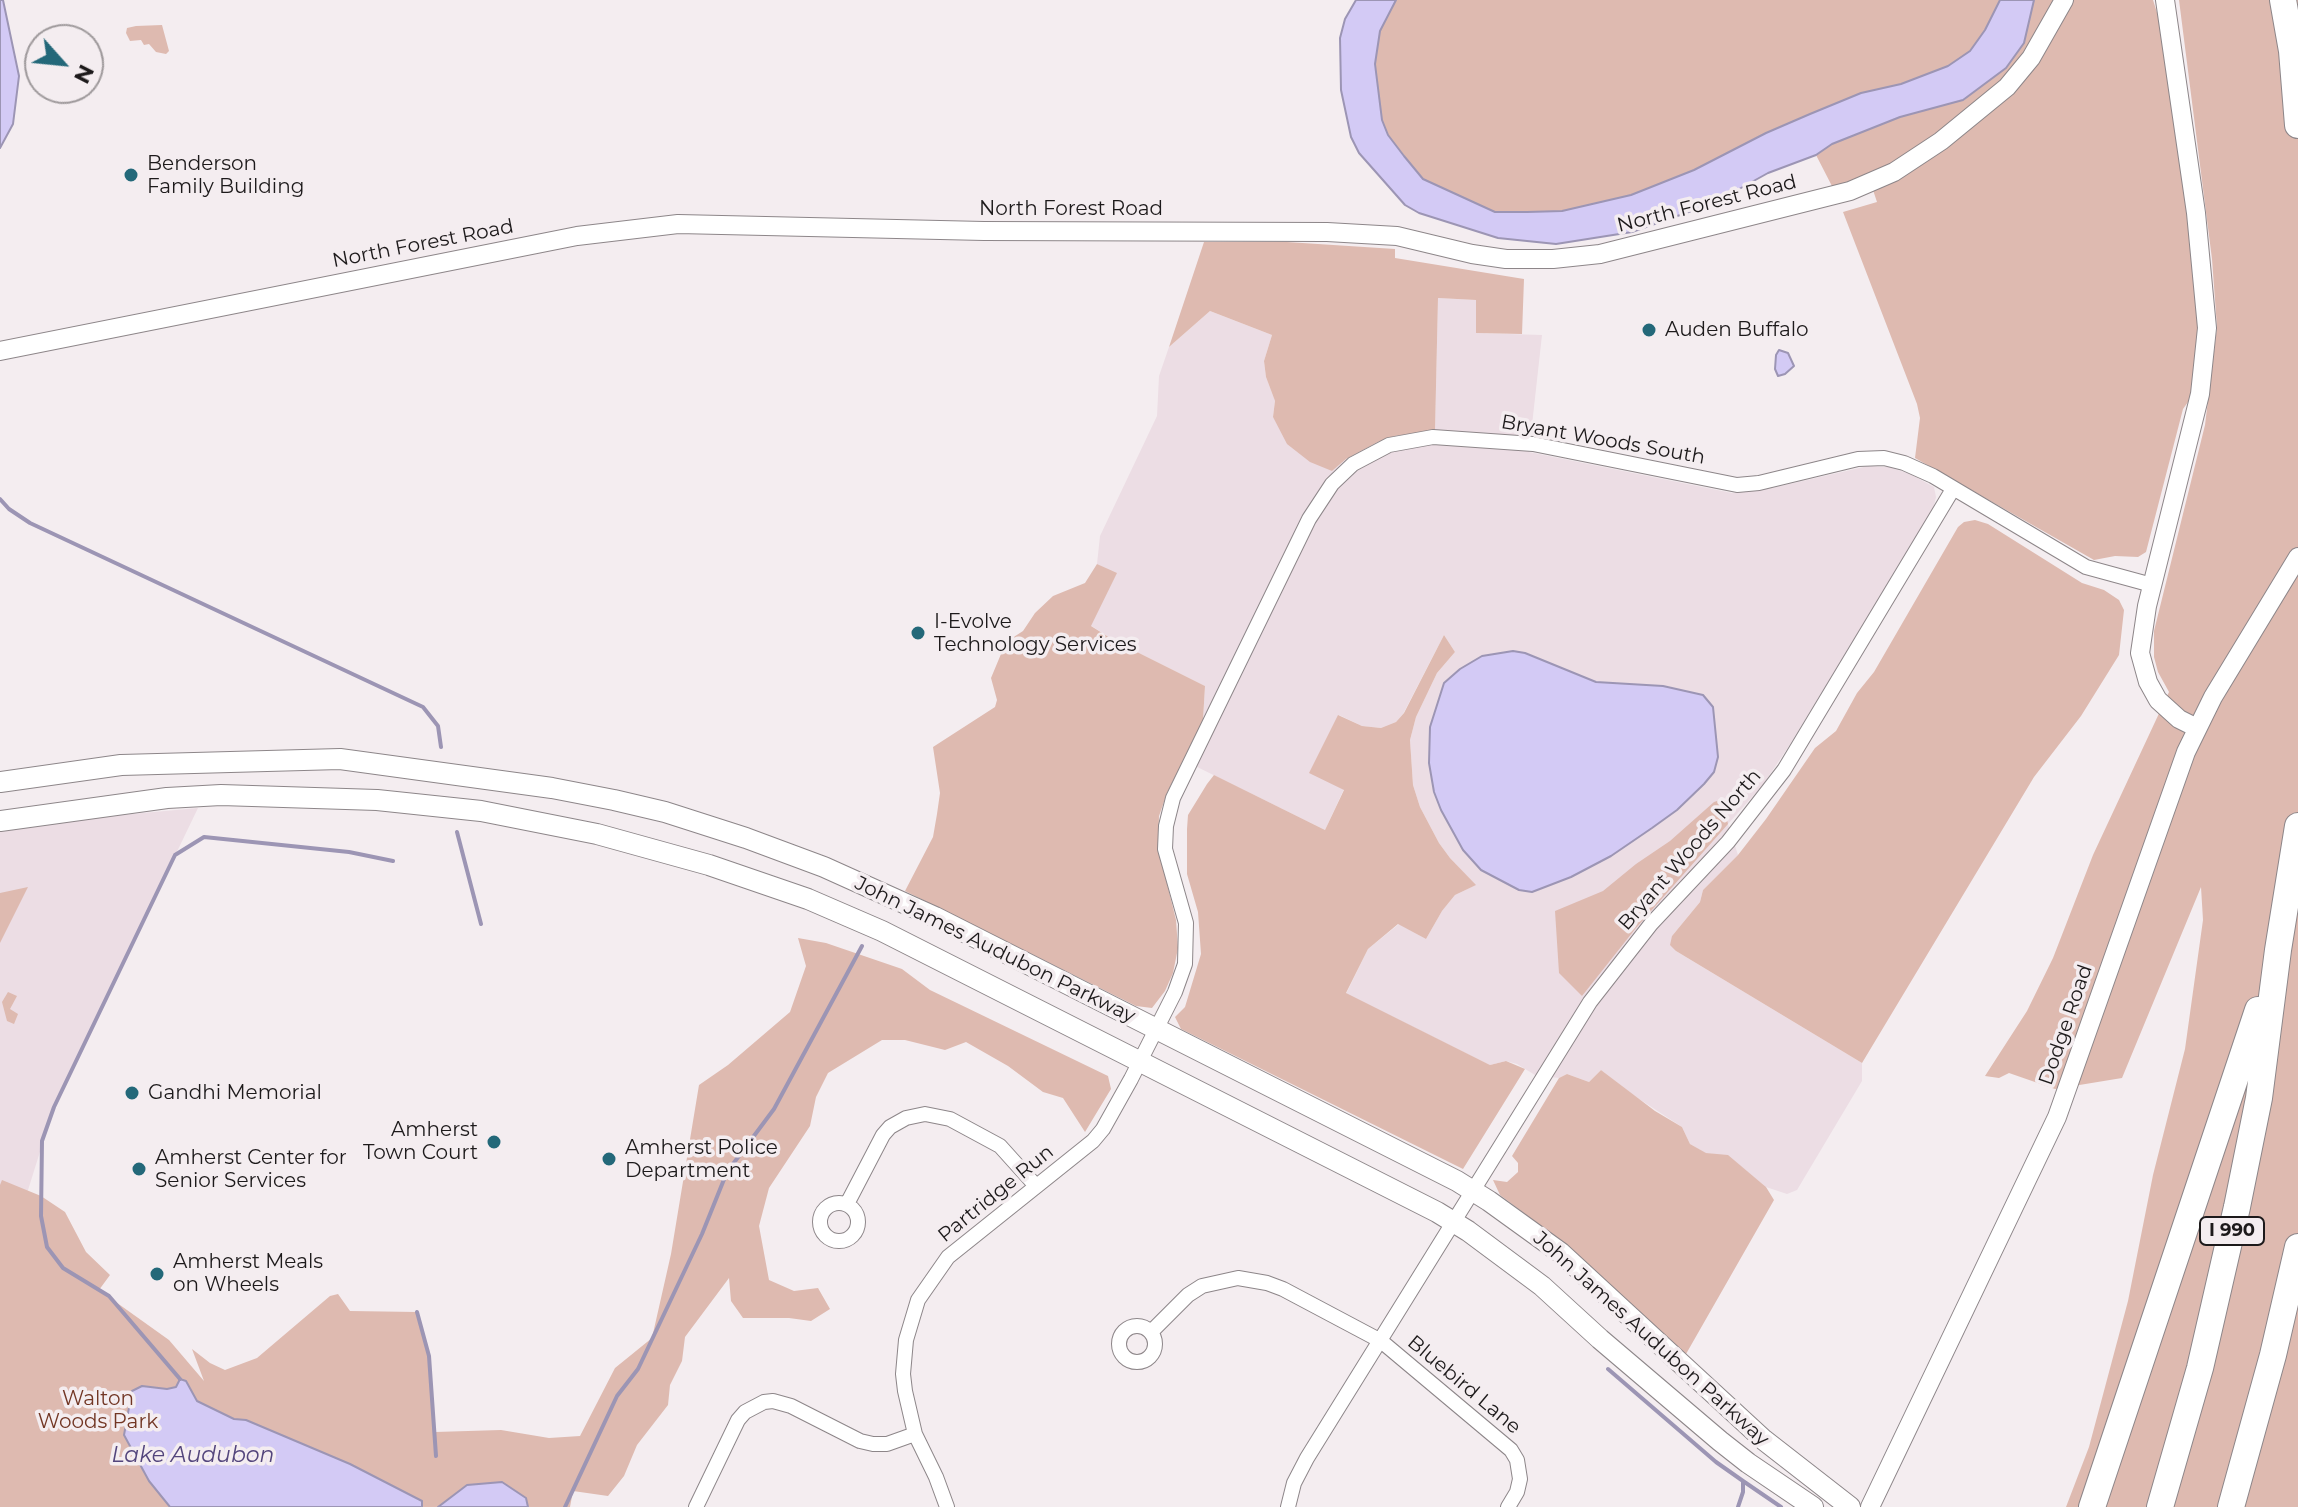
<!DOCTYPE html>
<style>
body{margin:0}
#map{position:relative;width:2298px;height:1507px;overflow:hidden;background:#f4edf0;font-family:Montserrat,sans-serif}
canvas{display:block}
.north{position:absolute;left:24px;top:24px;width:80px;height:80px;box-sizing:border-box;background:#f4edf0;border:2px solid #9e999b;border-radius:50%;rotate:117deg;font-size:22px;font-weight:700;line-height:32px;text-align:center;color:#1d1a1b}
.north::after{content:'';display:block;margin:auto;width:28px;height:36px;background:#236879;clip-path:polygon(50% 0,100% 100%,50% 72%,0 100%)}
</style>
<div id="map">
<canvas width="2298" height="1507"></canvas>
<div class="north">N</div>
</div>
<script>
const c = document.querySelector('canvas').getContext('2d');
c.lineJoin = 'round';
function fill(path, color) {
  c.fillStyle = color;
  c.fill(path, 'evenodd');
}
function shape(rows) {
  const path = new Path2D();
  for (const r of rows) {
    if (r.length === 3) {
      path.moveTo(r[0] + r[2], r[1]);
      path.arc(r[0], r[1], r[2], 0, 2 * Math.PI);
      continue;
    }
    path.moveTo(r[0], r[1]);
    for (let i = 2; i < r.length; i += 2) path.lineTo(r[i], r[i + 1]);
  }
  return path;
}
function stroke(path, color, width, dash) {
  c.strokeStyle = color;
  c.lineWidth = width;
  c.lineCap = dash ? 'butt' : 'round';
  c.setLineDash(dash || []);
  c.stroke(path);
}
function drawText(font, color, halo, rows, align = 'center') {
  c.font = font + ' Montserrat,sans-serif';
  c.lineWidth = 7;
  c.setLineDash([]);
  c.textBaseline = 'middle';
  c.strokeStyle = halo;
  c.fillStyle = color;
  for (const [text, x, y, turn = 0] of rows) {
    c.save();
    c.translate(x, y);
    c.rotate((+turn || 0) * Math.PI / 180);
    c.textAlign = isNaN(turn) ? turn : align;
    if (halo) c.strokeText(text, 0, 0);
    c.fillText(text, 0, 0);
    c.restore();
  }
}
fill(shape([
 [1438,298,1476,300,1477,333,1542,335,1529,452,1732,493,1772,488,1868,466,1889,467,1910,474,1934,487,1936,497,1933,510,1789,746,1762,786,1728,824,1738,855,1703,890,1700,902,1672,936,1676,951,1862,1063,1862,1081,1797,1190,1787,1194,1766,1187,1728,1156,1705,1153,1690,1144,1682,1127,1633,1095,1601,1070,1589,1082,1567,1074,1559,1078,1535,1075,1517,1064,1506,1061,1490,1065,1346,994,1368,949,1399,924,1426,939,1442,911,1455,895,1475,885,1450,858,1439,843,1420,807,1413,785,1410,740,1416,717,1437,673,1455,652,1444,635,1403,714,1396,722,1381,728,1362,726,1339,715,1344,789,1325,830,1183,760,1203,720,1205,686,1115,641,1090,625,1116,574,1097,564,1100,536,1157,416,1159,376,1169,347,1210,311,1272,335,1264,361,1266,377,1275,401,1273,417,1332,471,1346,459,1378,442,1395,436,1435,431],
 [198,808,54,1107,13,1238,0,1237,0,832,77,819]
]), '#ecdde4');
fill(shape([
 [1396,0,2000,0,1985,30,1970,51,1948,66,1901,84,1861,93,1810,114,1766,133,1694,170,1631,195,1562,211,1527,212,1495,212,1423,179,1388,135,1382,120,1375,64,1380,30],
 [2034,0,2054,0,2015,66,1978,105,1893,164,1834,190,1816,155,1832,144,1899,117,1964,100,2023,43],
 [2072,0,2153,0,2159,19,2188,212,2199,329,2193,395,2183,409,2146,552,2138,557,2115,556,2094,560,1915,458,1920,418,1917,404,1843,212,1877,202,1873,190,1975,124],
 [2179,0,2298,0,2298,1507,2066,1507,2089,1447,2128,1301,2153,1175,2185,1049,2203,920,2201,887,2122,1078,2055,1089,2009,1073,1999,1078,1985,1076,2027,1011,2053,958,2093,855,2169,692,2158,672,2154,657,2154,631,2205,425,2217,327,2212,259],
 [162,25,169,51,166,54,156,52,149,44,144,45,141,40,130,41,126,33,127,28,136,26],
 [1204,242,1287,242,1395,249,1395,258,1524,279,1522,334,1476,333,1476,300,1438,298,1435,431,1395,436,1378,442,1346,459,1332,471,1310,462,1287,444,1273,417,1275,401,1266,377,1264,361,1272,335,1210,311,1169,347],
 [1975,520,1988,524,2082,583,2104,590,2119,600,2124,610,2119,655,2081,716,2034,777,1862,1063,1676,951,1670,945,1672,936,1700,902,1703,890,1738,855,1766,819,1815,748,1836,731,1857,693,1874,672,1958,527,1964,522],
 [1097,564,1117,573,1091,626,1115,641,1205,686,1203,720,1167,793,1159,816,1158,847,1176,920,1178,948,1173,973,1165,991,1152,1008,1136,1006,905,891,933,837,937,814,940,793,933,747,995,707,997,700,991,678,1006,642,1023,631,1035,613,1053,596,1085,583],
 [1444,635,1455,652,1437,673,1416,717,1410,740,1413,785,1420,807,1439,843,1450,858,1476,885,1455,895,1442,911,1426,939,1398,924,1368,949,1346,993,1490,1065,1506,1061,1525,1069,1463,1169,1181,1029,1175,1017,1185,1007,1201,954,1198,912,1187,874,1187,829,1188,815,1207,784,1214,775,1325,830,1344,790,1309,773,1338,715,1362,726,1381,728,1396,722,1404,713],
 [1720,800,1723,802,1728,824,1636,928,1582,996,1559,973,1555,911,1603,891,1636,864,1670,841,1714,802],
 [28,887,0,943,0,893],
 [798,938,826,943,902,969,930,990,1108,1076,1111,1089,1085,1132,1063,1098,1043,1092,1008,1066,966,1042,945,1050,905,1040,882,1040,828,1073,816,1097,810,1126,769,1188,759,1226,769,1280,794,1291,818,1288,830,1309,811,1321,789,1318,743,1318,731,1301,729,1278,685,1337,682,1361,670,1385,668,1405,637,1445,624,1476,608,1496,573,1491,570,1507,0,1507,0,1185,2,1180,41,1196,65,1212,86,1252,110,1275,99,1290,169,1340,204,1381,192,1349,210,1363,225,1370,257,1358,330,1296,338,1294,350,1311,417,1312,429,1356,435,1432,501,1430,549,1438,580,1436,615,1368,652,1338,671,1254,699,1085,728,1065,790,1012,806,966],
 [8,992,17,996,10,1009,18,1014,14,1024,7,1021,2,1002],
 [1601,1070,1655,1111,1682,1127,1690,1144,1706,1153,1728,1155,1766,1187,1774,1200,1686,1354,1570,1248,1500,1195,1493,1180,1507,1182,1518,1172,1518,1163,1512,1156,1559,1078,1567,1074,1589,1082]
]), '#debab0');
const water = shape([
 [0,0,3,0,19,76,13,124,0,148,0,0],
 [1356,0,1396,0,1380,31,1375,64,1382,120,1388,135,1404,156,1423,179,1495,212,1527,212,1562,211,1631,195,1694,170,1766,133,1810,114,1861,93,1901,84,1948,66,1970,51,1985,30,2000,0,2034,0,2024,43,2006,68,1963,100,1900,117,1832,144,1816,155,1768,173,1714,203,1632,232,1556,244,1498,238,1419,213,1405,205,1359,153,1351,137,1341,90,1340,38,1345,19,1356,0],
 [1779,350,1788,353,1794,366,1785,374,1778,376,1775,369,1776,355,1779,350],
 [1513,651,1525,653,1596,682,1663,686,1703,695,1713,707,1718,757,1714,772,1704,784,1677,810,1652,828,1611,856,1571,877,1532,892,1519,890,1481,870,1463,850,1441,810,1434,792,1429,763,1430,727,1444,683,1460,669,1482,656,1513,651],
 [180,1379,186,1381,197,1401,234,1419,246,1420,350,1464,422,1501,422,1507,170,1507,149,1481,124,1435,132,1391,142,1386,167,1389,176,1387,180,1379],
 [502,1482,526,1498,528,1507,438,1507,467,1485,502,1482]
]);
fill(water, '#d3caf5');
stroke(water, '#9c95b4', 2);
stroke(shape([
 [0,499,9,509,30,523,423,707,438,726,441,747],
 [457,832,481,924],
 [417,1312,429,1356,436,1456],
 [1608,1369,1716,1462,1743,1481,1743,1492,1738,1507],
 [180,1379,109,1296,63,1268,47,1247,41,1216,42,1141,54,1107,175,855,204,837,349,852,393,861],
 [1743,1481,1781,1507],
 [565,1507,617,1396,638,1369,702,1234,727,1172,774,1109,862,946]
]), '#9c95b4', 4);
const minor = shape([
 [839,1222,19],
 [847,1204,883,1135,890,1127,906,1118,925,1114,950,1119,1000,1146,1036,1186],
 [1137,1344,18],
 [1151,1332,1188,1295,1202,1286,1238,1278,1267,1283,1283,1289,1381,1341,1511,1450,1517,1460,1520,1479,1517,1492,1508,1507],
 [696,1507,738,1420,745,1412,764,1402,773,1401,791,1406,860,1441,873,1444,887,1444,915,1434],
 [947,1507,936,1477,915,1434,905,1391,903,1374,906,1340,918,1300,948,1257,1093,1141,1103,1129,1131,1079,1175,992,1185,964,1186,923,1165,849,1166,826,1173,798,1309,519,1332,484,1353,464,1389,445,1433,437,1533,444,1737,485,1759,483,1858,459,1884,458,1904,463,1933,476,2086,567,2152,585],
 [1288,1507,1294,1483,1307,1458,1590,1002,1651,924,1728,842,1784,770,1953,489]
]);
const tertiary = shape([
 [2165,0,2196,213,2207,328,2200,394,2147,606,2140,653,2148,682,2158,700,2179,719,2197,728],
 [0,351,577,236,678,224,984,231,1327,232,1397,236,1472,254,1506,259,1553,259,1600,254,1850,191,1894,172,1941,141,2007,87,2031,58,2064,0],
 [1870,1507,2057,1117,2186,752,2213,697,2298,557]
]);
const secondary = shape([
 [0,782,121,765,340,759,552,788,614,800,665,812,746,838,824,867,935,917,1457,1181,1489,1201,1561,1253,1764,1440,1850,1507],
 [0,821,167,798,221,795,377,800,481,811,597,834,709,865,808,899,882,931,1437,1212,1468,1231,1542,1286,1600,1339,1720,1441,1748,1463,1813,1507]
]);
const motorway = shape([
 [2283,0,2292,51,2298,125],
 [2092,1507,2258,1010],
 [2160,1507,2200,1368,2237,1207,2259,1098,2278,950,2298,826],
 [2231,1507,2273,1355,2298,1247]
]);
stroke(minor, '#8d8689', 16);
stroke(tertiary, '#8d8689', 20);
stroke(secondary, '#8d8689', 22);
stroke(motorway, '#8d8689', 28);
stroke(minor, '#fff', 14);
stroke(tertiary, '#fff', 18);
stroke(secondary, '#fff', 20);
stroke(motorway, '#fff', 26);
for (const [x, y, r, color] of [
 [131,175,8,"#236879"],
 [1649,330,8,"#236879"],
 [918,633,8,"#236879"],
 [132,1093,8,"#236879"],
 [494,1142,8,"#236879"],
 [609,1159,8,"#236879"],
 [139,1169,8,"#236879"],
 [157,1274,8,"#236879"]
]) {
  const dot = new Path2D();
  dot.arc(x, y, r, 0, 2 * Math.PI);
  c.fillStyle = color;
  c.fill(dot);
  stroke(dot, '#f4edf0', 3);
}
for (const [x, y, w] of [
 [2232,1231,64]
]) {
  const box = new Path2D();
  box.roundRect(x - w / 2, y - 14, w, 28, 6);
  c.fillStyle = '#f4edf0';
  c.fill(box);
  stroke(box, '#1d1a1b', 2);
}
drawText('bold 18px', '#1d1a1b', null, [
 ["I 990",2232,1231]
]);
drawText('20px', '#1d1a1b', '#f4edf0', [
 ["Benderson",147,164],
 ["Family Building",147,187],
 ["Auden Buffalo",1665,330],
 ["I-Evolve",934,622],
 ["Technology Services",934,645],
 ["Gandhi Memorial",148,1093],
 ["Amherst",478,1130,"right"],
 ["Town Court",478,1153,"right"],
 ["Amherst Police",625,1148],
 ["Department",625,1171],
 ["Amherst Center for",155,1158],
 ["Senior Services",155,1181],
 ["Amherst Meals",173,1262],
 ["on Wheels",173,1285]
], 'left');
drawText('20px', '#1d1a1b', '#f4edf0', [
 ["North Forest Road",1707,204,-14],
 ["North Forest Road",1071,209],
 ["North Forest Road",423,244,-11],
 ["Bryant Woods South",1603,440,10],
 ["Bryant Woods North",1690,850,-49],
 ["John James Audubon Parkway",995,950,26],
 ["Dodge Road",2066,1025,-71],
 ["Partridge Run",996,1194,-39],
 ["John James Audubon Parkway",1651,1339,42],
 ["Bluebird Lane",1464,1385,40]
]);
drawText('20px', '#723624', '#f4edf0', [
 ["Walton",98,1399],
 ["Woods Park",98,1422]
]);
drawText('italic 22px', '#53457c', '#f4edf0', [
 ["Lake Audubon",193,1456]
]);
</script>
